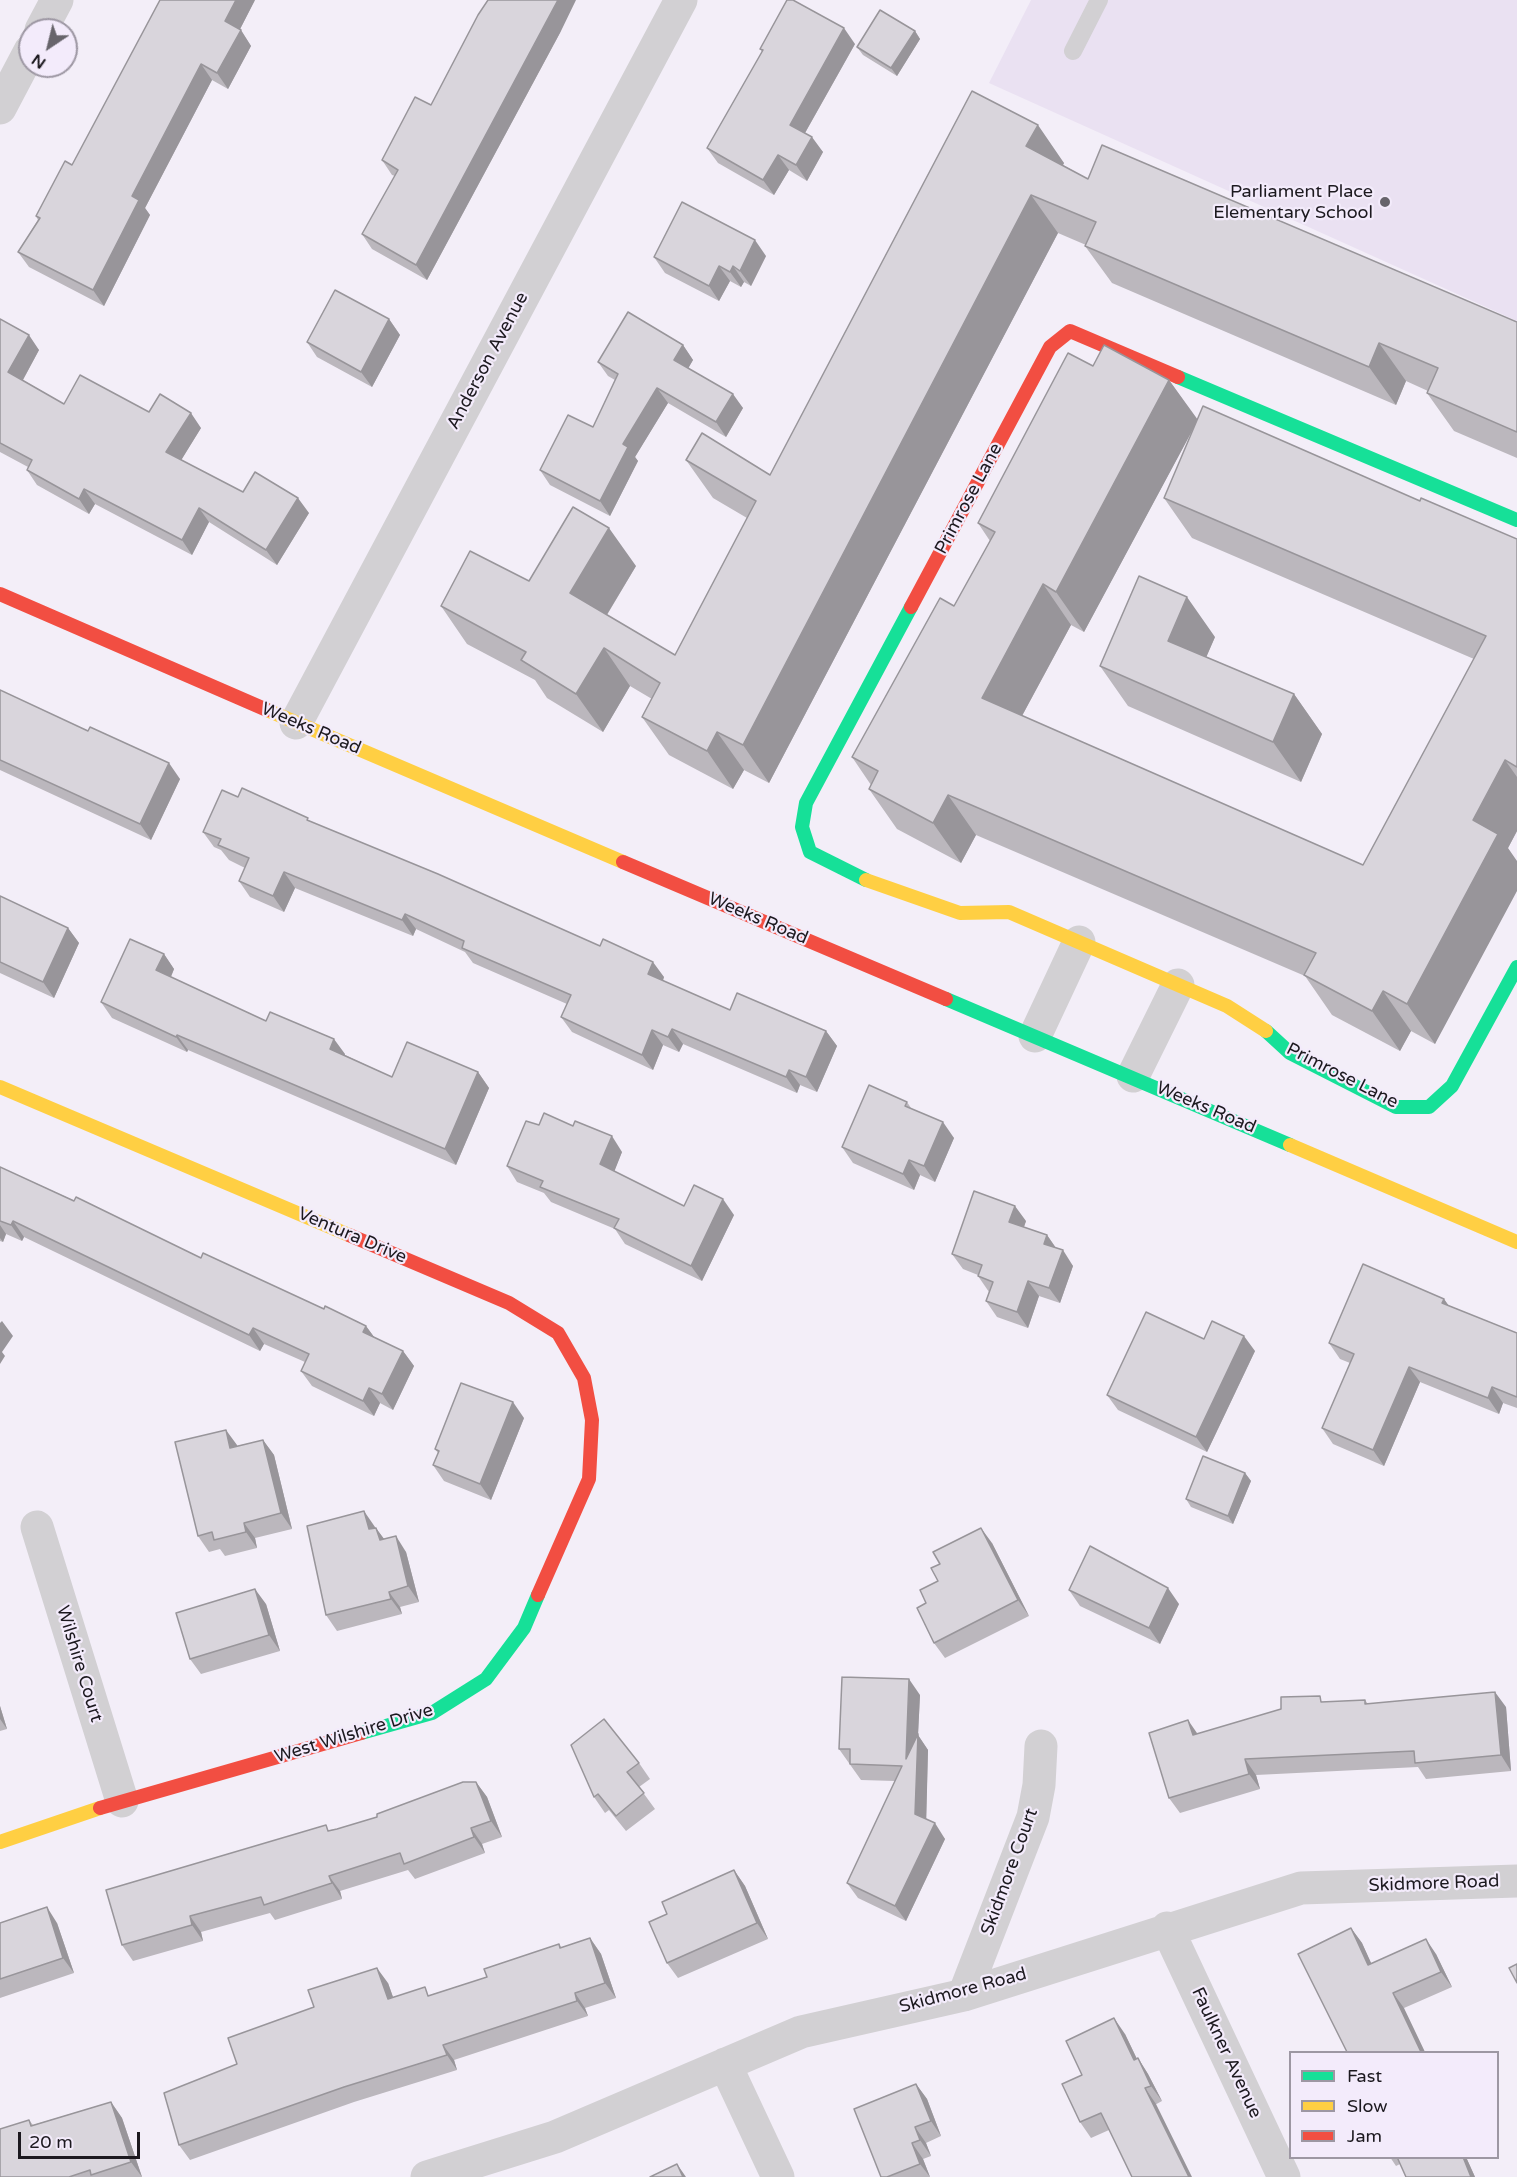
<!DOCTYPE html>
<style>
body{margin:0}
#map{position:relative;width:1517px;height:2177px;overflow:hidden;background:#f3eef8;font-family:"Varela Round",sans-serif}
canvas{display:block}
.legend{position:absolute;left:1289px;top:2051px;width:210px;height:108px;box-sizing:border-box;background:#f3ebfb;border:2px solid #9d97a3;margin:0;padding:8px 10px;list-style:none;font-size:18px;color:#1c191f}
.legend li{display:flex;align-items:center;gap:12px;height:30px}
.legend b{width:30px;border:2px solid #9d97a3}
.north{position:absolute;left:18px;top:18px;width:60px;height:60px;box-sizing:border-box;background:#f3ebfb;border:2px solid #9d97a3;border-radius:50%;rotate:215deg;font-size:16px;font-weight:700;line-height:24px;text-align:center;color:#1c191f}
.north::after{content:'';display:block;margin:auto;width:21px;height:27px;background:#67646b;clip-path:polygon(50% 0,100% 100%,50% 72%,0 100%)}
.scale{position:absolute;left:18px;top:2132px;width:122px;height:27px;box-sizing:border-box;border:3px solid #1c191f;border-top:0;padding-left:8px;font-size:18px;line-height:21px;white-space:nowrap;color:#1c191f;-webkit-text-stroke:4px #f3ebfb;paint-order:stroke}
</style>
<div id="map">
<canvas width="1517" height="2177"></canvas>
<ul class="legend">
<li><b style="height:8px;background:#16e098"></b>Fast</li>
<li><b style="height:8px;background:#ffcf43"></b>Slow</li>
<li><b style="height:8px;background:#f24e42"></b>Jam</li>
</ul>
<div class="north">N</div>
<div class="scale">20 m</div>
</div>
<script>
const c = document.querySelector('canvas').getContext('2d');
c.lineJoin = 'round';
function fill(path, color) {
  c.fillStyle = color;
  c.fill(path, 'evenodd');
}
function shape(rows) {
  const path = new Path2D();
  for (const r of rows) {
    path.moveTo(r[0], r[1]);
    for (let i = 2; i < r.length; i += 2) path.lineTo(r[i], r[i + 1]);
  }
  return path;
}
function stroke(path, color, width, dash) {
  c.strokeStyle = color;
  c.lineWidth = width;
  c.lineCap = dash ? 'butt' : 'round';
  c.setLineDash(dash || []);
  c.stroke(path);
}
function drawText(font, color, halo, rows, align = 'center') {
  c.font = font + ' "Varela Round",sans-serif';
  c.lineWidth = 4.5;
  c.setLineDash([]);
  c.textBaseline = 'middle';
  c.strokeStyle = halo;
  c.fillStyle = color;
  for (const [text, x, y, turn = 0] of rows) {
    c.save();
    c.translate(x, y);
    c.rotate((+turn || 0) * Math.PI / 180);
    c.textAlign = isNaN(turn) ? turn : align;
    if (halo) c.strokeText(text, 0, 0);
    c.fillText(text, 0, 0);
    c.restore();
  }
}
fill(shape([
 [1031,0,1517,0,1517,321,989,83]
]), '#eae1f2');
stroke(shape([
 [1073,51,1099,0]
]), '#d2d0d3', 18);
stroke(shape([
 [41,30,57,0],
 [0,108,30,51],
 [296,723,681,0],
 [1035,1036,1079,942],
 [1133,1076,1178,985],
 [37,1527,122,1801],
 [1167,1928,1284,2177],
 [964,1995,1033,1817,1039,1785,1041,1746],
 [725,2064,778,2177],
 [427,2177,555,2137,801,2032,964,1995,1301,1888,1517,1881]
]), '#d2d0d3', 33);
stroke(shape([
 [1178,377,1517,520],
 [866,880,810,852,802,827,806,803,911,607],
 [946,999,1290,1145],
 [1266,1031,1290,1053,1396,1107,1429,1107,1452,1086,1517,967],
 [361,1733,432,1713,486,1679,524,1628,538,1595]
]), '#16e098', 14);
stroke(shape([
 [267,710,623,862],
 [866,880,960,913,1009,912,1227,1006,1266,1031],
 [0,1087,349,1235],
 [1290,1145,1517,1242],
 [0,1842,100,1808]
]), '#ffcf43', 14);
stroke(shape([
 [0,594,267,710],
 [911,607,1050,347,1070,331,1178,377],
 [623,862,946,999],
 [349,1235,509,1303,558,1333,584,1378,592,1420,589,1479,538,1595],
 [100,1808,361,1733]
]), '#f24e42', 14);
fill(shape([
 [255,0,240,29,251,46,228,89,212,80,145,208,150,215,104,306,29,267,18,252,38,220,36,216,72,165],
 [561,31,427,280,372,249,362,234,395,176,392,175,382,160,431,105],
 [915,31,920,39,897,76,863,55,857,47],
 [855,44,805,133,823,152,807,181,789,170,774,195,718,163,707,148,762,52,760,49],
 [972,91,1064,163,1063,165,1088,179,1517,322,1517,458,1454,431,1427,393,1428,391,1406,381,1396,405,1112,283,1085,246,1086,245,1058,233,769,783,744,770,733,789,669,755,642,717,652,699,630,686,603,732,547,698,535,680,467,644,441,606,529,581,636,566,607,615,675,655,747,518,713,498,686,460,770,475],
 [766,256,751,286,744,282,741,287,730,281,719,301,665,273,654,257],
 [0,319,39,350,23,380,64,404,149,412,201,428,181,460,243,492,309,513,277,565,209,522,192,555,95,504,89,514,37,485,27,470,28,467,0,452],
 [389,319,400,335,372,387,317,357,307,342],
 [683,345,693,360,688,368,743,408,726,437,668,403,635,457,638,461,610,516,550,485,540,470,593,427,615,380,608,376,598,362],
 [1093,366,1169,380,1197,420,1420,501,1517,539,1517,831,1508,848,1435,1044,1411,1031,1400,1051,1332,1015,1305,976,976,835,961,863,897,829,869,789,871,785,852,757,954,606,990,541,978,523],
 [1195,425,1164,498,1192,538,1474,659,1363,865,1022,716,1071,625,1084,632],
 [1215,637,1206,657,1294,694,1322,734,1301,782,1128,706,1100,666],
 [0,690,180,779,151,840,0,770],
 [238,797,311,822,664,977,663,981,730,1010,826,1031,837,1046,817,1092,800,1085,797,1093,683,1044,679,1052,663,1045,653,1070,572,1032,561,1017,567,1004,473,963,465,952,416,929,413,936,295,888,284,912,250,897,239,881,245,868,229,860,221,850,214,847,203,832],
 [0,896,68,928,79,943,54,998,0,973],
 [164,954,174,969,171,977,266,1021,345,1054,345,1055,392,1077,478,1072,489,1088,456,1165,188,1050,187,1052,112,1018,101,1002],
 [907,1102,911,1108,954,1138,935,1182,920,1175,914,1190,853,1163,842,1147],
 [539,1125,622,1152,614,1171,684,1206,734,1215,702,1281,625,1244,615,1229,551,1202,544,1193,517,1182,507,1166],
 [0,1167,201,1258,366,1326,374,1337,403,1351,414,1366,393,1410,380,1403,374,1416,312,1386,301,1371,305,1362,264,1344,260,1351,24,1237,22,1241,6,1234,3,1242,0,1241],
 [1026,1221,1024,1227,1047,1235,1056,1248,1073,1266,1060,1303,1039,1296,1028,1328,997,1317,986,1301,989,1292,978,1276,978,1275,963,1269,952,1254],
 [1444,1299,1449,1306,1517,1333,1517,1408,1503,1403,1499,1414,1420,1382,1384,1466,1333,1444,1322,1428,1350,1363,1340,1359,1329,1343],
 [1204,1339,1255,1351,1207,1452,1118,1410,1107,1395],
 [524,1418,491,1500,444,1481,433,1465,438,1453,435,1449],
 [263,1440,274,1455,292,1529,255,1538,257,1548,225,1556,220,1549,209,1552,198,1536,237,1446],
 [1245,1473,1251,1481,1233,1524,1191,1507,1186,1499],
 [375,1527,384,1539,406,1552,419,1602,400,1607,402,1614,337,1631,326,1615],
 [992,1543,1029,1616,945,1658,934,1643,926,1603,938,1581],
 [1069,1590,1179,1604,1160,1644,1080,1606],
 [266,1604,280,1651,201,1674,190,1659],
 [920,1695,918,1735,928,1750,926,1819,945,1839,906,1921,858,1898,847,1883,895,1781,861,1780,839,1749],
 [1365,1700,1368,1704,1506,1707,1511,1771,1426,1779,1418,1767,1256,1775,1260,1789,1180,1813,1169,1798,1198,1734,1325,1702],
 [0,1706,7,1729,0,1731],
 [639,1763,650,1779,639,1787,655,1809,626,1831,609,1810,605,1813,594,1797],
 [476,1782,487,1797,502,1837,482,1844,485,1853,415,1879,408,1870,340,1891,342,1899,275,1920,270,1913,201,1932,203,1941,133,1961,122,1945,330,1830,337,1829,377,1817],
 [734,1870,745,1886,768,1939,678,1978,667,1963,667,1914],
 [0,1923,57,1923,74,1973,0,1998],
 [1351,1928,1362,1943,1371,1964,1436,1954,1452,1987,1404,2008,1298,1954],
 [590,1938,601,1954,616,1998,585,2008,588,2016,454,2060,457,2070,354,2102,190,2160,179,2145,388,1983,393,1997,430,1995,487,1977,559,1944,562,1948],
 [1125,2034,1137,2059,1138,2058,1148,2074,1162,2101,1109,2130,1091,2138,1080,2122,1082,2075],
 [916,2084,927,2099,941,2136,926,2143,931,2156,923,2159,930,2177,881,2177],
 [111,2102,122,2118,142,2177,0,2177,29,2120,33,2125],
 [1390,2157,1466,2157,1475,2177,1400,2164,1396,2166]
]), '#bbb7bd');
fill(shape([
 [236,0,255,0,236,37,225,21],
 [558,0,576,0,561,31,427,280,416,265],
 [844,28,855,44,801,140,790,125],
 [241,30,251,46,228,89,217,73],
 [915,31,920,39,897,76,891,68],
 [201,64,212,80,145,208,150,215,104,306,93,290,132,196],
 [1038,125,1064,163,1053,184,1026,146],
 [812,137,823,152,807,181,796,165],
 [778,155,789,170,774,195,763,180],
 [1031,195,1058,233,769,783,743,745],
 [755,240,766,256,751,286,740,271],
 [719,266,730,281,719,301,709,286],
 [733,266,744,282,741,287,730,272],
 [389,319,400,335,372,387,361,372],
 [29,335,39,350,19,387,8,372],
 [1379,343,1406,381,1396,405,1369,367],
 [683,345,693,360,685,374,674,360],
 [1169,380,1198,420,1084,632,1056,592],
 [657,388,668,403,635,457,638,461,610,516,600,501,623,444],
 [733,394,743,408,726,437,716,422],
 [191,413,201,428,177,467,166,452],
 [84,489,95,504,89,514,79,499],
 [298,498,309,513,277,565,266,550],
 [199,508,209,522,192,555,182,540],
 [609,528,636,566,597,631,570,593],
 [1043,584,1071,625,1010,738,982,698],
 [1187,597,1215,637,1196,681,1168,641],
 [604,648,630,686,603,732,576,694],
 [1294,694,1322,734,1301,782,1273,742],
 [717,732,744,770,733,789,707,751],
 [1505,760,1517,777,1517,831,1508,848,1517,861,1517,891,1435,1044,1407,1004,1473,820],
 [169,763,180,779,151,840,140,824],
 [948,795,976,835,961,863,933,823],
 [284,872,295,888,284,912,273,896],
 [405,914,416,929,413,936,402,920],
 [68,928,79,943,54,998,43,982],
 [164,954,174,969,167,986,156,970],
 [653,962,664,977,659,990,648,974],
 [1383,991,1411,1031,1400,1051,1372,1011],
 [672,1029,683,1044,679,1052,668,1037],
 [652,1030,663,1045,653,1070,642,1055],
 [826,1031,837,1046,817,1092,806,1077],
 [177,1035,188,1050,187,1052,176,1037],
 [334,1039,345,1054,341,1064,330,1049],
 [789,1070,800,1085,797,1093,786,1077],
 [478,1072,489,1088,456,1165,445,1149],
 [943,1122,954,1138,935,1182,924,1166],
 [612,1136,622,1152,611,1180,600,1164],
 [909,1160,920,1175,914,1190,903,1174],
 [723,1199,734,1215,702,1281,691,1266],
 [1015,1206,1026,1221,1020,1238,1009,1222],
 [13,1221,24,1237,22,1241,11,1225],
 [0,1225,6,1234,3,1242,0,1238],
 [1047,1235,1058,1251,1044,1244],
 [1063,1250,1073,1266,1060,1303,1049,1288],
 [1028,1281,1039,1296,1028,1328,1017,1312],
 [1444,1299,1455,1315,1442,1303],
 [2,1321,13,1336,2,1352,5,1356,0,1364,0,1323],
 [366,1326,377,1341,363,1332],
 [253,1328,264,1344,260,1351,249,1335],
 [1244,1336,1255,1351,1207,1452,1196,1437],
 [403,1351,414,1366,393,1410,382,1394],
 [1409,1367,1420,1382,1384,1466,1373,1450],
 [1492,1387,1503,1403,1499,1414,1488,1398],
 [369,1388,380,1403,374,1416,363,1401],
 [513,1402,524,1418,491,1500,480,1484],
 [226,1430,237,1445,241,1463,230,1448],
 [263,1440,274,1455,292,1529,281,1513],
 [1245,1473,1251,1481,1233,1524,1228,1516],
 [364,1511,375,1527,380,1545,369,1529],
 [244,1523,255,1538,257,1548,246,1532],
 [376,1528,387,1543,380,1540],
 [981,1528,992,1543,1029,1616,1018,1600],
 [396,1536,406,1552,419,1602,408,1586],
 [1168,1588,1179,1604,1160,1644,1149,1628],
 [255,1589,266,1604,280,1651,269,1635],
 [389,1592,400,1607,402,1614,391,1599],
 [909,1679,920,1695,918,1735,928,1750,926,1830,915,1814,906,1759],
 [1495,1692,1506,1707,1511,1771,1501,1755],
 [0,1706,7,1729,0,1719],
 [1188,1720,1199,1736,1193,1735],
 [1245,1759,1256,1775,1260,1789,1249,1774],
 [476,1782,487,1797,502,1837,491,1821],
 [935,1823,945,1839,906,1921,895,1906],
 [471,1828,482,1844,485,1853,474,1837],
 [734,1870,745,1886,768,1939,757,1923],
 [329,1876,340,1891,342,1899,332,1883],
 [47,1907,57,1923,74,1973,63,1958],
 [190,1916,201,1932,203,1941,192,1925],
 [1351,1928,1362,1943,1379,1980,1368,1965],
 [590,1938,601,1954,616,1998,605,1983],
 [1426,1939,1436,1954,1452,1987,1441,1972],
 [377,1968,388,1983,399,2014,388,1999],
 [575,1993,585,2008,588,2016,577,2001],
 [1393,1993,1404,2008,1425,2052,1421,2052],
 [1114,2018,1125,2034,1145,2076,1134,2060],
 [443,2045,454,2060,457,2070,447,2055],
 [1138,2058,1148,2074,1162,2101,1151,2086],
 [916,2084,927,2099,941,2136,931,2121],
 [1145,2088,1156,2104,1192,2177,1189,2177],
 [111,2102,122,2118,142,2177,131,2162],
 [915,2127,926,2143,931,2156,920,2140],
 [912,2143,923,2159,930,2177,920,2164],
 [1463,2157,1466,2157,1475,2177,1471,2177],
 [677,2164,686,2177,683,2177]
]), '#98959a');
const building = shape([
 [160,0,236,0,225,21,241,30,217,73,201,64,132,196,139,200,93,290,18,252,40,218,36,216,65,161,72,165,160,0],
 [488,0,558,0,416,265,362,234,398,170,382,160,415,97,431,105,478,15,488,0],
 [787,0,793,0,844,28,790,125,812,137,796,165,778,155,763,180,707,148,763,50,760,49,787,0],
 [880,10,915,31,891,68,857,47,880,10],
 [972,91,1038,125,1026,146,1088,179,1102,145,1517,322,1517,432,1427,393,1438,368,1379,343,1369,367,1085,246,1096,222,1031,195,743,745,717,732,707,751,642,717,660,683,604,648,576,694,521,660,526,652,441,606,470,551,529,581,573,507,609,528,570,593,675,655,756,501,686,460,702,433,770,475,972,91],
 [682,202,755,240,740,271,733,266,730,272,719,266,709,286,654,257,682,202],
 [335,290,389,319,361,372,307,342,335,290],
 [628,312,683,345,674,360,733,394,716,422,657,388,623,444,628,447,600,501,540,470,568,415,593,427,618,374,598,362,628,312],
 [0,319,29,335,8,372,64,404,80,375,149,412,160,394,191,413,166,452,243,492,255,472,298,498,266,550,199,508,182,540,84,489,79,499,27,470,32,460,0,443,0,319],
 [1104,345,1169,380,1056,592,1043,584,982,698,1363,865,1486,636,1164,498,1203,406,1420,501,1421,498,1517,539,1517,767,1505,760,1473,820,1498,834,1407,1004,1383,991,1372,1011,1304,975,1316,953,948,795,933,823,869,789,878,771,852,757,940,598,954,606,995,532,978,523,1068,353,1093,366,1104,345],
 [1139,576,1187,597,1168,641,1294,694,1273,742,1100,666,1139,576],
 [0,690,88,731,90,727,169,763,140,824,0,760,0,690],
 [242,788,308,818,307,820,438,874,600,946,603,939,653,962,648,974,730,1010,737,993,826,1031,806,1077,789,1070,786,1077,672,1029,668,1037,652,1030,642,1055,561,1017,571,995,462,948,464,941,405,914,402,920,284,872,273,896,239,881,249,858,218,845,221,839,203,832,222,790,238,797,242,788],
 [0,896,68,928,43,982,0,962,0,896],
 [130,939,164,954,156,970,266,1021,270,1012,334,1039,330,1049,392,1077,407,1042,478,1072,445,1149,177,1035,176,1037,101,1002,130,939],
 [869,1085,907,1102,905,1106,943,1122,924,1166,909,1160,903,1174,842,1147,869,1085],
 [544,1113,573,1126,575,1121,612,1136,600,1164,684,1206,694,1185,723,1199,691,1266,614,1228,619,1219,540,1187,543,1181,507,1166,526,1121,539,1125,544,1113],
 [0,1167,74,1201,76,1197,201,1258,203,1253,324,1309,325,1306,366,1326,363,1332,403,1351,382,1394,369,1388,363,1401,301,1371,309,1354,253,1328,249,1335,13,1221,11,1225,0,1221,0,1167],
 [974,1191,1015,1206,1009,1222,1047,1235,1044,1244,1063,1250,1049,1288,1028,1281,1017,1312,986,1301,993,1282,978,1276,982,1265,952,1254,974,1191],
 [1363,1264,1444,1299,1442,1303,1517,1333,1517,1397,1492,1387,1488,1398,1409,1367,1373,1450,1322,1428,1354,1354,1329,1343,1363,1264],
 [1146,1312,1204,1339,1212,1321,1244,1336,1196,1437,1107,1395,1146,1312],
 [461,1383,513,1402,480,1484,433,1465,439,1451,435,1449,461,1383],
 [226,1430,230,1448,263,1440,281,1513,244,1523,246,1532,214,1540,212,1532,198,1536,175,1442,226,1430],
 [1203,1456,1245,1473,1228,1516,1186,1499,1203,1456],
 [364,1511,369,1529,376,1528,380,1540,396,1536,408,1586,389,1592,391,1599,326,1615,307,1526,364,1511],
 [981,1528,1018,1600,934,1643,917,1608,926,1603,920,1590,938,1581,931,1568,940,1564,933,1552,981,1528],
 [1090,1546,1168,1588,1149,1628,1069,1590,1090,1546],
 [255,1589,269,1635,190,1659,176,1613,255,1589],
 [842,1677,909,1679,906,1759,918,1734,915,1814,935,1823,895,1906,847,1883,902,1766,850,1764,850,1749,839,1749,842,1677],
 [1495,1692,1501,1755,1415,1763,1414,1751,1245,1759,1249,1774,1169,1798,1149,1733,1188,1720,1193,1735,1281,1709,1281,1697,1320,1696,1321,1702,1365,1700,1365,1704,1495,1692],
 [604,1719,639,1763,627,1772,644,1793,616,1816,598,1794,594,1797,571,1745,604,1719],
 [463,1782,476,1782,491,1821,471,1828,474,1837,404,1864,400,1853,329,1876,332,1883,264,1905,261,1897,190,1916,192,1925,122,1945,106,1890,326,1825,328,1831,337,1829,377,1817,377,1814,463,1782],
 [734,1870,757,1923,667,1963,649,1922,667,1914,662,1902,734,1870],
 [47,1907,63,1958,0,1979,0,1923,47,1907],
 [1351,1928,1368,1965,1426,1939,1441,1972,1393,1993,1421,2052,1347,2052,1298,1954,1351,1928],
 [590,1938,605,1983,575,1993,577,2001,443,2045,447,2055,344,2087,179,2145,164,2093,237,2064,228,2038,314,2007,308,1990,377,1968,388,1999,425,1987,428,1996,487,1977,484,1969,559,1944,560,1948,590,1938],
 [1517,1964,1517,1983,1509,1968,1517,1964],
 [1114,2018,1134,2060,1138,2058,1151,2086,1145,2088,1189,2177,1132,2177,1101,2113,1080,2122,1062,2084,1082,2075,1066,2041,1114,2018],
 [916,2084,931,2121,915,2127,920,2140,912,2143,920,2164,887,2177,881,2177,854,2109,916,2084],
 [111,2102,131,2162,91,2175,90,2170,69,2177,0,2177,0,2129,29,2120,31,2126,111,2102],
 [1397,2157,1463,2157,1471,2177,1406,2177,1397,2157],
 [677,2164,683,2177,650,2177,677,2164]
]);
fill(building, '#d9d5dc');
stroke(building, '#98959a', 1.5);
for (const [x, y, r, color] of [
 [1385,202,6,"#67646b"]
]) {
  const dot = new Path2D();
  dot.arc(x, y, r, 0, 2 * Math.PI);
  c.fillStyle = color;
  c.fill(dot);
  stroke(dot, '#f3ebfb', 2);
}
drawText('18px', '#1c191f', '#f3ebfb', [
 ["Parliament Place",1373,192],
 ["Elementary School",1373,213]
], 'right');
drawText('18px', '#1c191f', '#f3ebfb', [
 ["Anderson Avenue",488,361,-62],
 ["Primrose Lane",969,499,-62],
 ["Weeks Road",311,729,23],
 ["Weeks Road",758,919,23],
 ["Primrose Lane",1342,1076,27],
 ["Weeks Road",1206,1108,23],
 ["Ventura Drive",352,1236,23],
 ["Wilshire Court",79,1664,73],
 ["West Wilshire Drive",354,1734,-17],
 ["Skidmore Court",1010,1872,-70],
 ["Skidmore Road",1434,1884,-2],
 ["Skidmore Road",963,1991,-15],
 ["Faulkner Avenue",1226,2053,65]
]);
</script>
